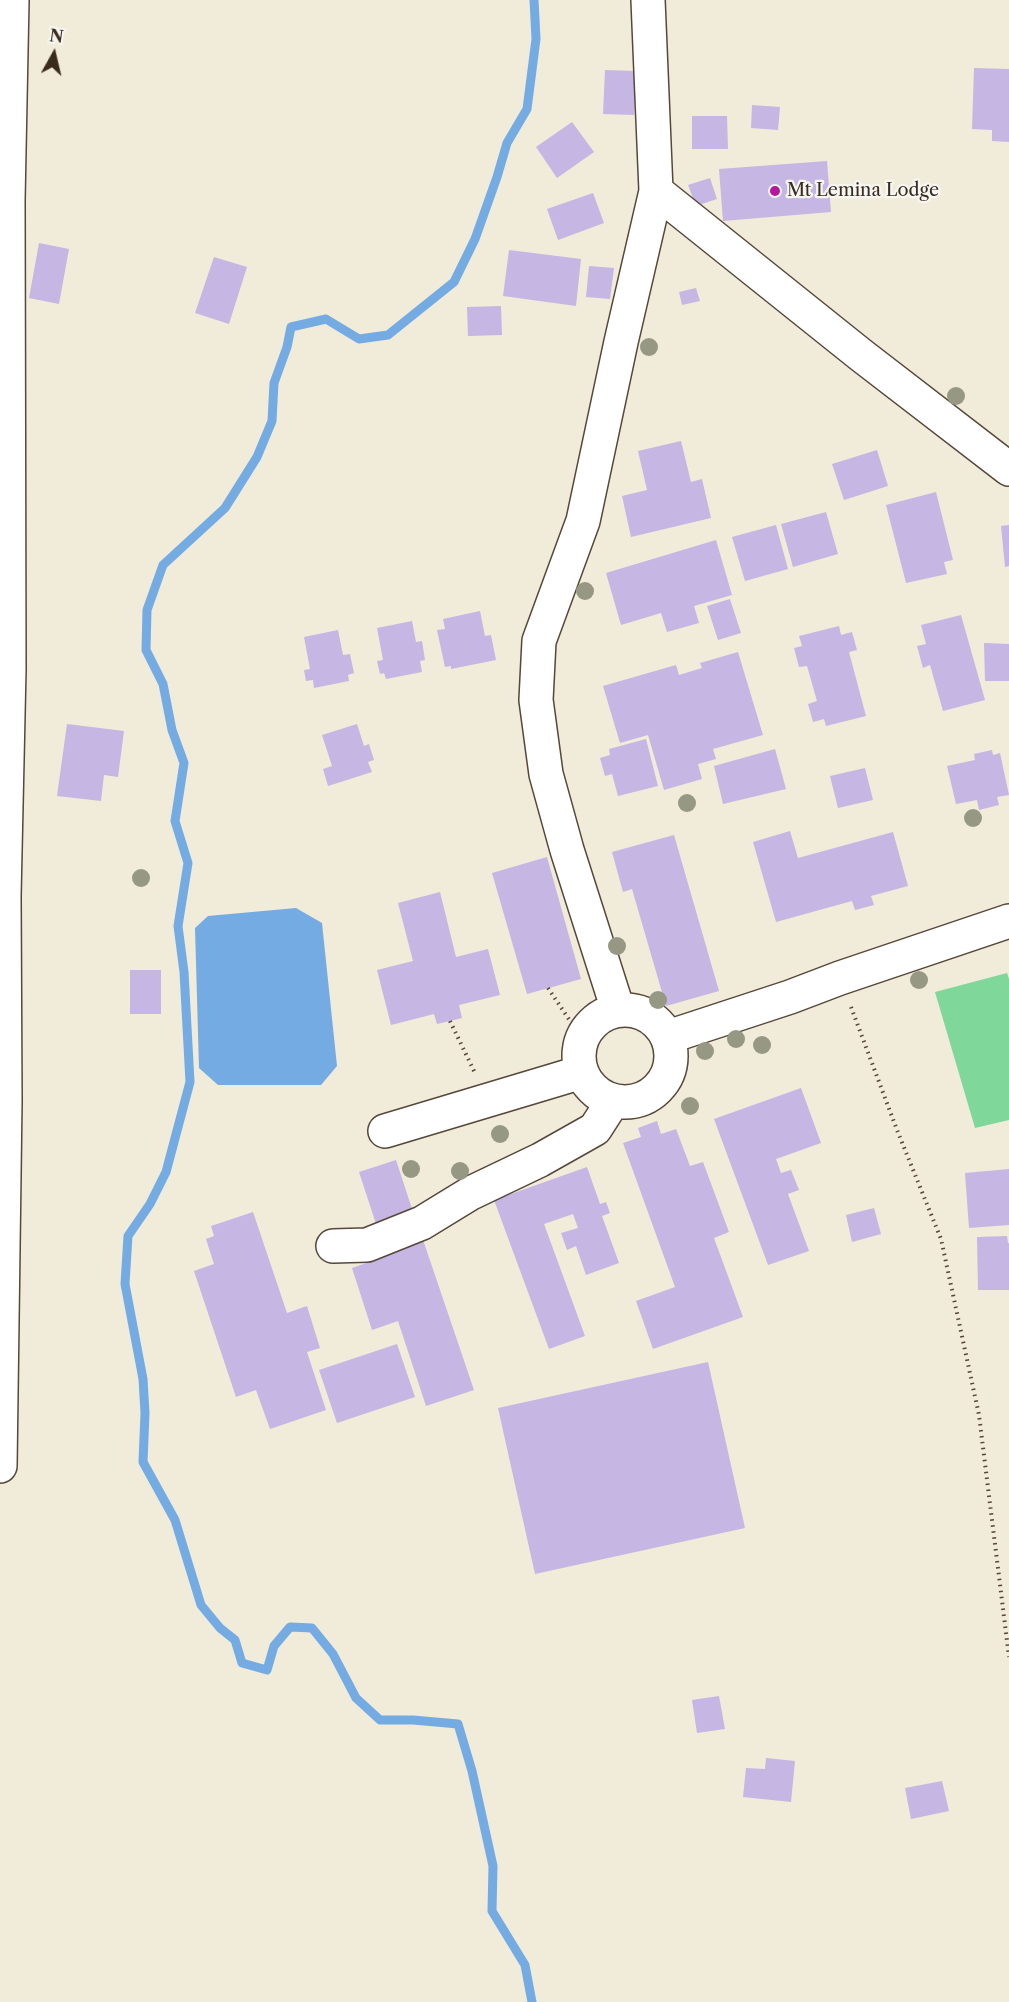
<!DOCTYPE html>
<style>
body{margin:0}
#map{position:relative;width:1009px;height:2002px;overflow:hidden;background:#f1ebd9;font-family:"Libre Caslon Text",serif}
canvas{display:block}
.north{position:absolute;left:24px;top:24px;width:60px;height:60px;-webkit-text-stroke:4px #f6f6f2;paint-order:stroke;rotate:8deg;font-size:16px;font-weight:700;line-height:24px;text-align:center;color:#3b2a1e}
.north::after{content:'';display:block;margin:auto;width:21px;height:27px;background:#3b2a1e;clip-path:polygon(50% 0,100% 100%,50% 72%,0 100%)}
</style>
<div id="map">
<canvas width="1009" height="2002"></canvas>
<div class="north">N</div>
</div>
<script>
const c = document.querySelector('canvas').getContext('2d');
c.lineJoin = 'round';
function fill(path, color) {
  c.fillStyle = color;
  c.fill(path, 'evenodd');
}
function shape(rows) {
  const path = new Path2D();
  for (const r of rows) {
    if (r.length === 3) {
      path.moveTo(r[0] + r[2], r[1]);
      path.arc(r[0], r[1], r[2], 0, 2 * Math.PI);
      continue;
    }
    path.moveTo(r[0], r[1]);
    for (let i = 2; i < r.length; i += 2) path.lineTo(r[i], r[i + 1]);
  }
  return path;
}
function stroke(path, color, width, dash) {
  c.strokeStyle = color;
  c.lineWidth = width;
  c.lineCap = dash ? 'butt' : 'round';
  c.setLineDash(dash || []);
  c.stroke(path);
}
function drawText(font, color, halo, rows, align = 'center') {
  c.font = font + ' "Libre Caslon Text",serif';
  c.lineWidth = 4.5;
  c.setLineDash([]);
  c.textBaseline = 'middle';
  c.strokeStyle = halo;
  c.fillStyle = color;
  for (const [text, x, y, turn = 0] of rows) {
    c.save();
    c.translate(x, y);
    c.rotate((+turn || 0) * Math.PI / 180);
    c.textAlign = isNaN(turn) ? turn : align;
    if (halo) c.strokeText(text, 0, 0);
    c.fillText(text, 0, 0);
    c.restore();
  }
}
fill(shape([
 [1007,973,1009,979,1009,1120,975,1128,935,992]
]), '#80d79a');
fill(shape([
 [296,908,322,923,337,1066,321,1085,218,1085,199,1068,195,928,208,916]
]), '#75abe3');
stroke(shape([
 [532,2002,525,1965,492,1911,493,1866,472,1771,458,1724,413,1720,380,1720,356,1698,333,1654,312,1628,290,1627,274,1646,267,1670,242,1663,235,1640,220,1628,201,1605,175,1520,143,1462,145,1413,143,1379,125,1284,128,1236,150,1204,166,1172,190,1082,184,972,178,926,188,863,175,821,184,763,172,730,163,684,146,650,147,610,163,565,225,508,257,457,272,421,274,383,287,347,291,327,326,319,359,339,388,335,454,282,475,239,497,177,507,143,527,109,536,39,534,0]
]), '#75abe3', 9);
fill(shape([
 [974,68,1009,69,1009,142,992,141,992,130,972,129],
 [605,70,636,71,634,115,603,114],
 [752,105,780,107,778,130,751,128],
 [692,116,727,116,728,149,692,149],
 [572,122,594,152,557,178,536,147],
 [827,161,831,212,723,221,719,169],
 [710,178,717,199,696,206,688,185],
 [593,193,604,223,558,240,547,209],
 [39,243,69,249,59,304,29,298],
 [509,250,581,259,576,306,503,296],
 [214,257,247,267,229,324,195,313],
 [589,266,614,268,610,299,586,297],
 [696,288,700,301,682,305,679,292],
 [501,306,502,335,468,336,467,307],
 [681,441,691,482,702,479,711,518,631,537,622,496,647,490,638,451],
 [877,450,888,486,844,500,832,464],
 [936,492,953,560,944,562,947,574,906,583,886,505],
 [826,512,838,554,793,567,781,524],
 [776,525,788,569,745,581,732,537],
 [1009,525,1009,566,1005,567,1001,526],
 [716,540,732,595,694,606,699,623,667,632,661,613,621,625,606,573],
 [730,599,741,633,718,640,707,606],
 [480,611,485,636,491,635,496,660,451,669,451,666,445,667,437,630,445,629,443,619],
 [961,615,985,700,943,711,930,665,923,668,917,646,926,644,921,625],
 [412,621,416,642,422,641,425,660,420,661,422,672,386,679,384,673,380,674,377,661,383,660,377,628],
 [839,626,841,635,852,632,857,650,849,652,866,716,826,726,824,719,813,722,808,704,817,701,807,666,799,667,794,648,802,646,799,636],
 [338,630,343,655,350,654,354,673,348,675,349,681,314,688,313,680,306,681,304,670,310,669,304,637],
 [984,643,1009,644,1009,681,985,681],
 [738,652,763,735,713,749,716,759,698,764,702,779,664,790,648,735,620,743,603,686,676,665,679,675,702,668,700,663],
 [67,724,124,731,118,777,104,775,101,801,57,796],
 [357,724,364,746,369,744,374,760,368,762,372,772,328,786,323,769,332,766,322,735],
 [646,739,658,786,618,796,612,774,605,776,600,758,610,755,609,749],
 [775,749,786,789,723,804,714,766],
 [992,750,993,755,1000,753,1009,795,997,797,999,805,979,810,977,800,956,804,947,766,975,760,974,754],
 [865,768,873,800,838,808,830,776],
 [790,831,798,858,893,832,908,886,871,896,874,905,855,910,852,901,776,922,753,842],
 [674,835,719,991,666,1006,632,889,623,892,612,852],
 [547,857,581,979,527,994,492,873],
 [440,892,456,957,488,949,500,995,459,1005,462,1018,450,1021,437,1024,434,1014,391,1025,377,970,413,961,398,903],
 [130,970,161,970,161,1014,130,1014],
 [801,1088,821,1143,776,1159,781,1173,791,1170,799,1190,788,1194,809,1251,768,1265,714,1119],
 [657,1121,661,1134,676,1129,690,1166,703,1162,729,1232,714,1238,743,1317,653,1349,636,1301,675,1287,623,1143,641,1137,638,1128],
 [396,1160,416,1221,379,1233,359,1172],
 [587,1167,600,1204,606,1202,610,1213,602,1216,619,1263,586,1275,576,1246,567,1250,561,1233,578,1228,573,1214,544,1224,585,1336,549,1349,494,1200],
 [1009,1169,1009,1225,969,1228,965,1173],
 [874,1208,881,1234,852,1242,846,1215],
 [253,1212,287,1313,307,1306,320,1348,307,1352,326,1410,270,1429,256,1390,236,1397,194,1271,214,1264,206,1239,214,1236,211,1226],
 [421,1234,474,1390,426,1406,398,1321,372,1330,352,1268,375,1260,371,1250],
 [1007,1236,1008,1243,1009,1243,1009,1290,978,1290,977,1237],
 [397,1344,415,1397,337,1423,319,1370],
 [708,1362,745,1528,535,1574,498,1408],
 [719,1696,725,1729,697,1733,692,1700],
 [766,1758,795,1761,791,1802,743,1797,746,1768,765,1769],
 [942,1781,949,1811,911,1819,905,1788]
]), '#c5b6e4');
const minor = shape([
 [656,191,861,355,1009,469],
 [625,1056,46],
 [618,1010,567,850,546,774,536,700,539,641,583,521,621,342,656,191,648,0],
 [668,1037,790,997,840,978,1009,921],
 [385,1131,582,1072],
 [333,1246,367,1245,422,1223,471,1193,540,1160,595,1129,613,1101],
 [0,1466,5,1101,4,896,9,669,8,200,12,0]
]);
stroke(minor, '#56473a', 36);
stroke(shape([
 [548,988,582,1039],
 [851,1007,897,1130,941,1239,979,1415,1009,1657],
 [450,1021,475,1073]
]), '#56473a', 4, [1.5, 4.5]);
stroke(minor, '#fff', 33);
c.fillStyle = '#969883';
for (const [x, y] of [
 [649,347],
 [956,396],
 [585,591],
 [687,803],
 [973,818],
 [141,878],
 [617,946],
 [919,980],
 [658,1000],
 [736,1039],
 [762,1045],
 [705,1051],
 [690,1106],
 [500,1134],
 [411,1169],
 [460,1171]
]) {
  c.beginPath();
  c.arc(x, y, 9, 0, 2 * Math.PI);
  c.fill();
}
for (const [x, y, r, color] of [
 [775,191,6,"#b5179e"]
]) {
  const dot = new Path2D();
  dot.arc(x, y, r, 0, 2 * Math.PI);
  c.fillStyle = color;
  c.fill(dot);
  stroke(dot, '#f6f6f2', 2);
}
drawText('18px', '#3b2a1e', '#f6f6f2', [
 ["Mt Lemina Lodge",787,191]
], 'left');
</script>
